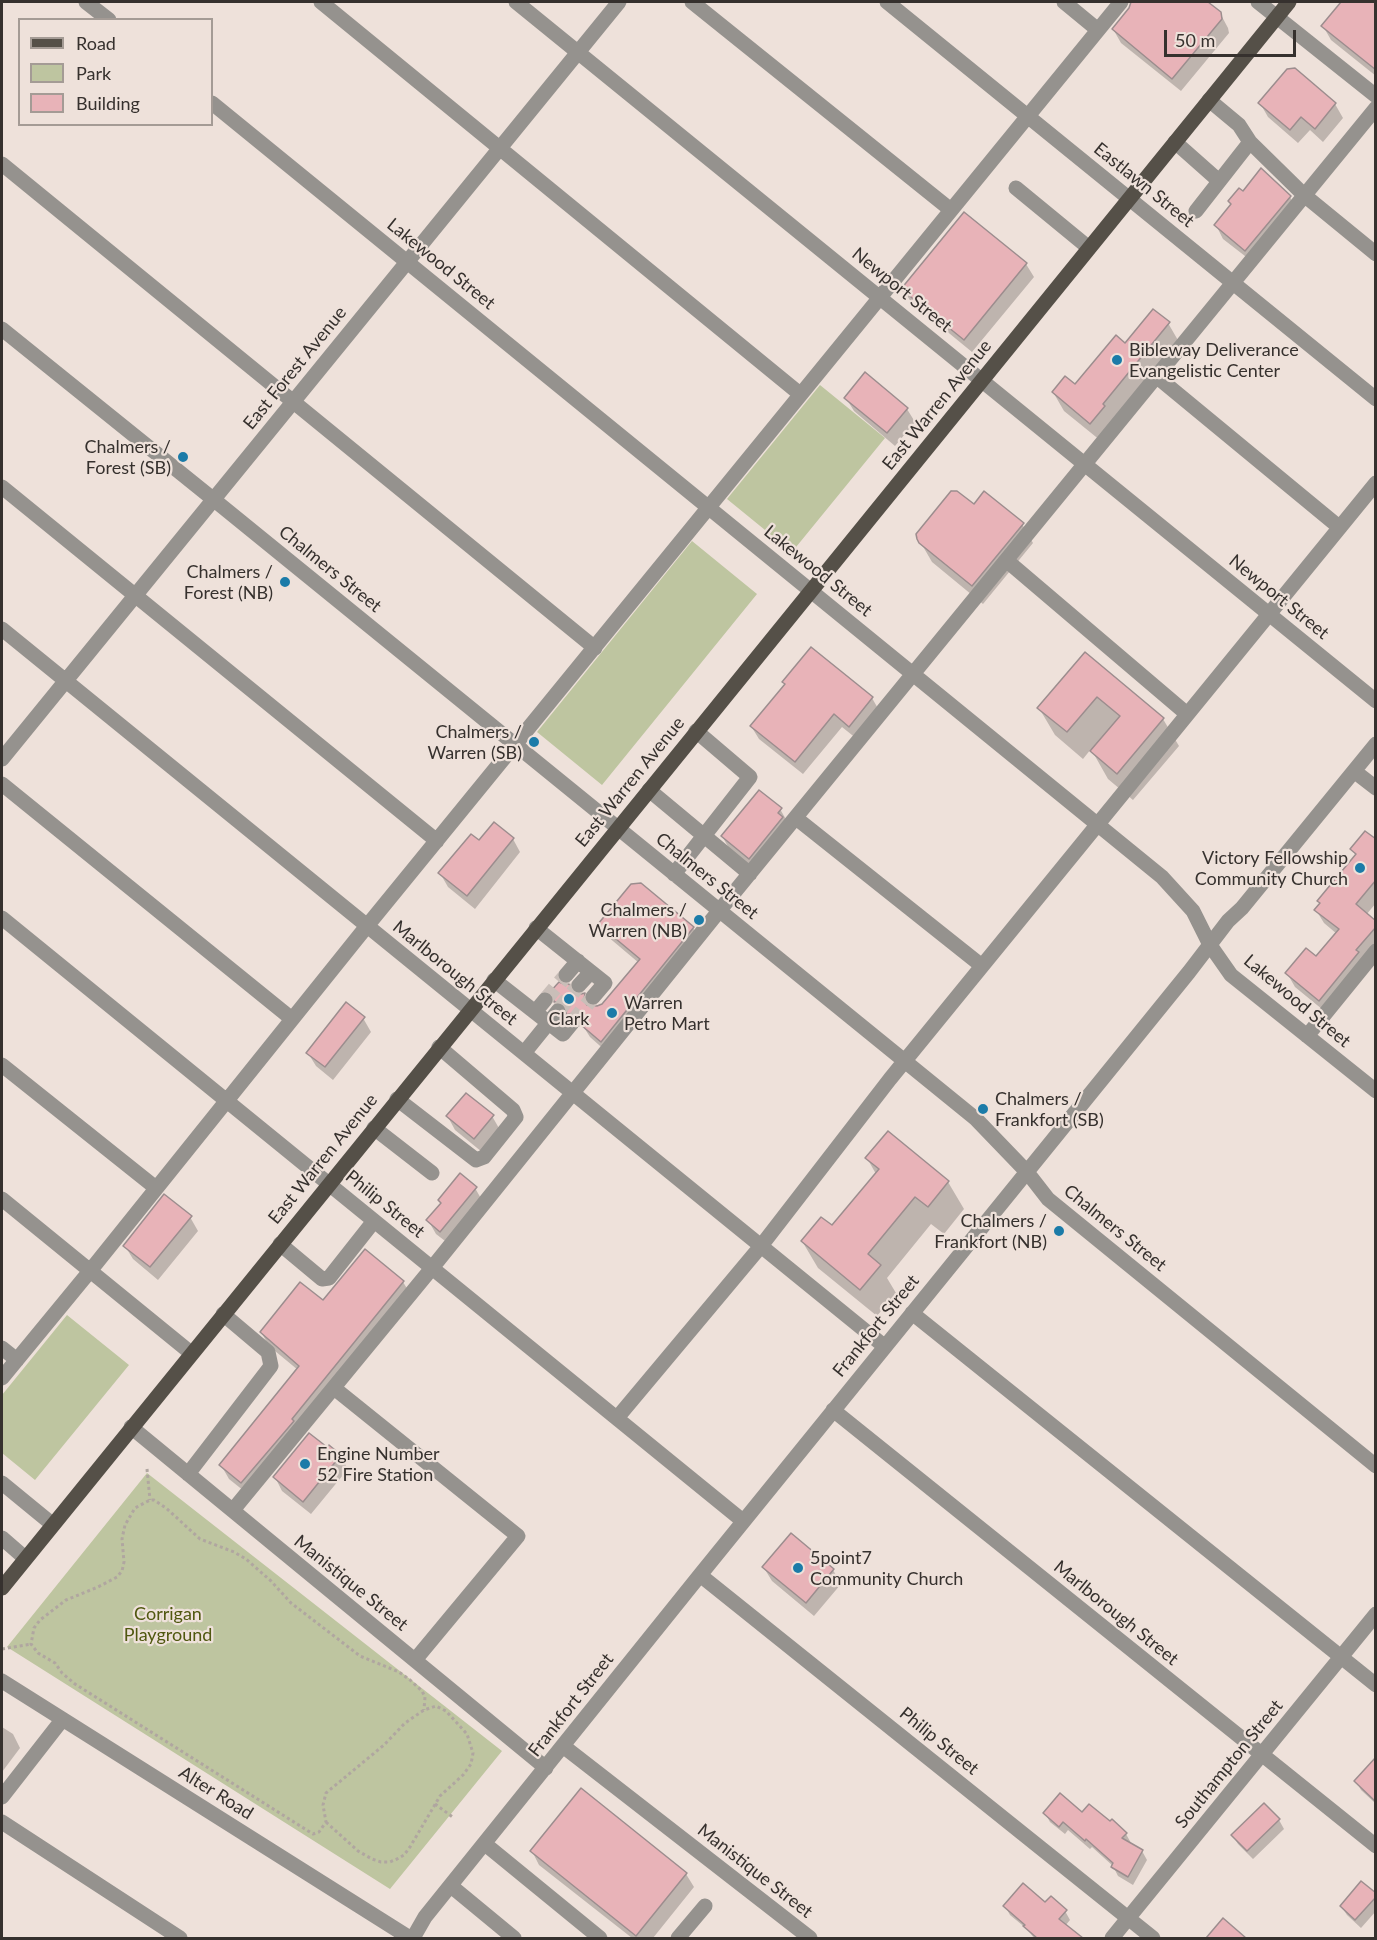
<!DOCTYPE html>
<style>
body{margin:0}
#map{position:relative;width:1377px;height:1940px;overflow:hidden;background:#eee1da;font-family:Lato,sans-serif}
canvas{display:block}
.frame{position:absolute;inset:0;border:3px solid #36312e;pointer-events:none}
.legend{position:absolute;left:18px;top:18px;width:195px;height:108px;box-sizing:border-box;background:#eee1da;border:2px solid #a49b95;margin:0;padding:8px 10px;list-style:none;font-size:18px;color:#36312e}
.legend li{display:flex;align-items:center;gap:12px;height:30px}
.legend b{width:30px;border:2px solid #a49b95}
.scale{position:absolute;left:1164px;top:30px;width:132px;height:27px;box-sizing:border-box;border:3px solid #36312e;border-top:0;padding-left:8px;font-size:18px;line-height:21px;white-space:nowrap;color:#36312e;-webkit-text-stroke:4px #eee1da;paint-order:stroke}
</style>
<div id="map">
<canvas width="1377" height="1940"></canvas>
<div class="frame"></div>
<ul class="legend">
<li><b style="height:8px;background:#555048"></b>Road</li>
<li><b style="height:16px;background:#bec5a0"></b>Park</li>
<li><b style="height:16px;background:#e8b3b8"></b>Building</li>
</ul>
<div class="scale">50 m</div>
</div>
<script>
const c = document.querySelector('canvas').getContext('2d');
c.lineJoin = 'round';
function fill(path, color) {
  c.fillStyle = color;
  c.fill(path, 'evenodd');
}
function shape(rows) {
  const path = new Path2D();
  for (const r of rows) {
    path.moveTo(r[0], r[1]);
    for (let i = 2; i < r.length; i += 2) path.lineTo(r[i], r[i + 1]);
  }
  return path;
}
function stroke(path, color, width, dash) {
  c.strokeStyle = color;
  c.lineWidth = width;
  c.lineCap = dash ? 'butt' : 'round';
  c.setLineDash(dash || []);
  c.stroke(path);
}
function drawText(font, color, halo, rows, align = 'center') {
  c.font = font + ' Lato,sans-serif';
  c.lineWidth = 4.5;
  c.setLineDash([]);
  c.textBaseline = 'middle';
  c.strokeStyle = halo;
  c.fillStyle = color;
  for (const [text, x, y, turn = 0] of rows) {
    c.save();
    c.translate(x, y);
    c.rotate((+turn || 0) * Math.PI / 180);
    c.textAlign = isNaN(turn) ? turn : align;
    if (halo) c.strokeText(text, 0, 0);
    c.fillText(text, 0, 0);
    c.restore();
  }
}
fill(shape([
 [820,385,885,438,792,552,727,499],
 [692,541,757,594,602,785,537,732],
 [67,1315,129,1365,35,1480,2,1453,2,1395],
 [147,1473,502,1751,390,1889,7,1647]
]), '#bec5a0');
fill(shape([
 [1135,2,1205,2,1220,13,1228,28,1229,33,1181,91,1121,43,1113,29],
 [1343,2,1370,2,1376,6,1376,76,1331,40,1323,26],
 [1294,70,1335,104,1343,118,1323,142,1310,130,1298,143,1268,117,1260,103],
 [1243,193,1290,197,1297,210,1254,263,1223,239,1216,225],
 [1026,264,1034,277,972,352,911,302,903,289],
 [1168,323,1179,342,1101,441,1064,411,1053,392,1075,386,1126,345],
 [846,398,907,409,915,422,895,446,854,411],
 [1022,524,1033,543,983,604,932,562,921,543],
 [811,649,872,698,880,712,857,739,842,727,803,774,759,739,751,726,786,685],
 [1085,654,1163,719,1179,746,1133,800,1108,779,1091,749,1083,759,1055,735,1039,708],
 [780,809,788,823,757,872,730,850,722,836],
 [513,839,520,852,475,909,448,887,440,873],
 [1376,846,1376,903,1366,915,1376,922,1376,949,1328,1014,1295,987,1287,973,1317,958,1337,934,1324,923,1316,910,1356,856,1352,849],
 [600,925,693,928,700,939,608,1053,590,1037,583,1026,575,1027,568,1013,563,1013,556,1002,574,995,577,996,584,994,591,1007,597,1007,603,1005,639,963,607,936],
 [363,1018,371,1032,333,1080,316,1066,308,1053],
 [492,1116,500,1130,482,1152,455,1130,448,1117],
 [867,1158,948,1182,964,1209,944,1234,931,1224,887,1278,896,1293,877,1316,818,1268,802,1241,832,1227,876,1174],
 [475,1188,483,1202,449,1244,436,1234,428,1220],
 [190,1217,198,1231,158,1280,133,1259,125,1246],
 [403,1282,411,1295,249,1495,229,1479,221,1465,298,1370,269,1346,261,1332,323,1302],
 [327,1449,340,1456,348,1469,311,1514,282,1491,275,1477],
 [764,1568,833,1570,841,1584,814,1616,772,1581],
 [2,1727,13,1734,20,1748,2,1772],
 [1376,1760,1376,1803,1375,1803,1361,1790,1356,1781],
 [1045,1813,1082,1814,1126,1834,1131,1843,1130,1844,1142,1851,1147,1860,1133,1885,1118,1876,1113,1866,1092,1847,1090,1849,1068,1830,1065,1834,1050,1822],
 [1279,1820,1284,1829,1253,1859,1238,1844,1233,1836],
 [532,1851,686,1874,694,1887,653,1938,632,1938,539,1865],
 [1376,1895,1376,1911,1361,1928,1347,1915,1341,1906],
 [1046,1904,1065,1911,1070,1920,1065,1926,1079,1938,1034,1938,1027,1929,1010,1915,1005,1906]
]), '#0003');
const building = shape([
 [1131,2,1208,2,1221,12,1222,19,1172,79,1112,29,1129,8,1131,2],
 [1341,2,1376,2,1376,70,1321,26,1341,2],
 [1295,68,1336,103,1315,129,1301,117,1290,130,1258,103,1287,69,1295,68],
 [1261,168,1291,196,1245,251,1214,225,1231,204,1228,201,1239,188,1243,191,1261,168],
 [964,212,1027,263,964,340,901,289,964,212],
 [1153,309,1170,322,1103,404,1105,406,1090,424,1052,392,1065,376,1075,384,1116,335,1125,343,1153,309],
 [865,372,908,408,887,433,844,398,865,372],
 [951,491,957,491,974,504,984,491,1024,523,972,586,919,543,917,539,916,534,951,491],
 [811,647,873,697,849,727,834,714,795,762,750,726,785,684,782,682,811,647],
 [1085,652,1164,718,1117,774,1090,751,1120,716,1097,697,1067,732,1037,708,1085,652],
 [759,790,782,808,778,813,783,817,749,859,721,836,759,790],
 [494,822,514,838,467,896,438,873,471,834,479,840,494,822],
 [1365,831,1376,839,1376,880,1356,904,1376,921,1376,927,1356,950,1359,952,1319,1001,1285,973,1306,948,1316,956,1339,929,1314,910,1320,903,1317,901,1356,854,1350,849,1365,831],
 [641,883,694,927,601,1042,581,1025,581,1020,578,1015,573,1013,566,1015,567,1007,560,1002,554,1002,554,996,550,992,559,982,564,984,569,984,573,993,577,995,585,993,584,1000,587,1005,597,1006,602,1004,640,959,598,924,631,884,641,883],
 [346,1002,365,1017,325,1067,306,1053,346,1002],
 [466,1093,494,1115,474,1139,446,1116,466,1093],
 [888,1131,949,1181,928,1207,915,1197,868,1254,881,1265,860,1290,801,1241,821,1217,832,1225,879,1169,865,1158,888,1131],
 [460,1173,477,1187,440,1232,426,1220,441,1203,438,1200,460,1173],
 [164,1194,192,1216,150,1267,123,1246,164,1194],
 [365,1249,404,1281,292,1419,294,1421,241,1483,219,1465,299,1366,260,1332,300,1282,323,1300,365,1249],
 [309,1433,327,1447,329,1445,341,1455,303,1502,273,1477,309,1433],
 [791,1533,834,1569,806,1603,762,1567,791,1533],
 [1376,1757,1376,1802,1354,1781,1376,1757],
 [581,1788,687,1873,636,1936,530,1851,581,1788],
 [1060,1793,1082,1812,1089,1804,1110,1821,1112,1819,1127,1833,1122,1838,1143,1850,1128,1877,1111,1867,1113,1863,1086,1839,1085,1841,1063,1822,1059,1827,1043,1813,1060,1793],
 [1264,1803,1280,1819,1247,1851,1231,1835,1264,1803],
 [1361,1881,1376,1893,1376,1897,1355,1920,1340,1906,1361,1881],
 [1023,1883,1045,1902,1051,1896,1067,1910,1059,1919,1083,1938,1037,1938,1023,1926,1025,1925,1003,1906,1023,1883],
 [1223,1918,1246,1938,1206,1938,1223,1918]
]);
fill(building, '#e8b3b8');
stroke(building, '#9c8d8e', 1.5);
stroke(shape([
 [545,1000,566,975],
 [558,1011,579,985],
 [572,1023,593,997]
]), '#c9beb8', 15, [15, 8]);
stroke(shape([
 [147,1469,150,1500],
 [2,1649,31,1644],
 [435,1804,454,1818],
 [326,1822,358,1851,372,1859,381,1862,390,1862,397,1859,404,1855,410,1847,440,1796,463,1775,471,1764,473,1753,467,1734,446,1711,436,1706,424,1710,405,1723,384,1745,326,1793,323,1805,326,1822,319,1832,313,1834,75,1684,62,1673,55,1663,38,1653,31,1644,34,1628,40,1620,66,1600,98,1587,117,1577,122,1571,124,1562,122,1539,125,1525,135,1508,150,1500,154,1500,166,1508,200,1539,234,1552,246,1559,271,1581,291,1603,360,1656,399,1672,410,1680,422,1691,425,1697,424,1710]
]), '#b0a6a0', 3, [3, 3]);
stroke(shape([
 [86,2,109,20],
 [321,2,800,394],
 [516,2,1376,701],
 [692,2,951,210],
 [887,2,1376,399],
 [1064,2,1098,30],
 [1258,2,1376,96],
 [1209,100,1239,125,1250,142,1304,195,1376,254],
 [212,103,1162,877,1193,911,1210,945,1231,975,1376,1091],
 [1175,142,1219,181],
 [2,164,595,648],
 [1016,188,1089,248],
 [1196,211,1250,142],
 [2,329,213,499,976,1119,1027,1172,1048,1199,1376,1466],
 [1156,376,1339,527],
 [2,487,437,841],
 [1006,560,1187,714],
 [2,629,884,1346],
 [2,759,619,2],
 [1354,771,1376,788],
 [2,784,292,1019],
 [649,790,750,874],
 [796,818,982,966],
 [674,874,750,777,696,731],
 [2,918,743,1521],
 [536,928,605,983,593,997],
 [566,975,578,961],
 [494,980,563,1034,572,1023],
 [579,985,591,972],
 [535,1012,545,1000],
 [1307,1036,1376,951],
 [524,1053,558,1011],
 [2,1065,156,1188],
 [397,1099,476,1160,484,1157,516,1117,513,1110,439,1047],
 [374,1128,432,1173],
 [2,1199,191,1353],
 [280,1244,322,1279,329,1278,374,1221],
 [912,1313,1376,1685],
 [2,1348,17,1360],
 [2,1378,90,1271,367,926,1121,2],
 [334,1388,518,1536,415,1660],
 [833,1410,1376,1846],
 [617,1418,761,1246,890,1079,1376,483],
 [131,1427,546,1768],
 [188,1474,271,1366,268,1352,223,1314],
 [2,1483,52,1524],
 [233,1510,432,1268,719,911,1376,108],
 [2,1538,25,1558],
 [700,1575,1153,1938],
 [2,1681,410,1938],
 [563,1746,810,1938],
 [2,1797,62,1720],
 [2,1822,180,1938],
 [485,1844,600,1938],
 [451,1886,514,1938],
 [413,1938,425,1917,700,1575,1189,972,1228,921,1242,908,1376,744],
 [678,1938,705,1906],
 [1112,1938,1376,1614]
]), '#95928e', 15);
stroke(shape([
 [2,1588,1289,2]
]), '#555048', 15);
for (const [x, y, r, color] of [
 [1117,360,6,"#1b7ba8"],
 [183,457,6,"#1b7ba8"],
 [285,582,6,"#1b7ba8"],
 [534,742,6,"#1b7ba8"],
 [1360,868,6,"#1b7ba8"],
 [699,920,6,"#1b7ba8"],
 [569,999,6,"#1b7ba8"],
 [612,1013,6,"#1b7ba8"],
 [983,1109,6,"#1b7ba8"],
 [1059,1231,6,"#1b7ba8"],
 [305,1464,6,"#1b7ba8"],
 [798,1568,6,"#1b7ba8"]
]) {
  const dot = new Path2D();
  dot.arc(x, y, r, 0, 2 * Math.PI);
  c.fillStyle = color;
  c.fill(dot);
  stroke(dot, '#eee1da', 2);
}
drawText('18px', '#36312e', '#eee1da', [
 ["Eastlawn Street",1144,185,39],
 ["Lakewood Street",441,264,39],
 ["Newport Street",902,290,39],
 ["East Forest Avenue",295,368,-51],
 ["East Warren Avenue",937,405,-51],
 ["Chalmers Street",330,569,39],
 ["Lakewood Street",818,571,39],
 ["Newport Street",1279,597,39],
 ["East Warren Avenue",630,782,-51],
 ["Chalmers Street",707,876,39],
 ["Marlborough Street",455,973,39],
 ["Lakewood Street",1297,1001,40],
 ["East Warren Avenue",323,1159,-51],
 ["Philip Street",385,1204,39],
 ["Chalmers Street",1115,1228,39],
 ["Frankfort Street",876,1326,-51],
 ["Manistique Street",351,1583,39],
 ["Marlborough Street",1116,1613,39],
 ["Frankfort Street",571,1705,-52],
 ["Philip Street",939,1741,39],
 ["Southampton Street",1229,1764,-51],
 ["Alter Road",216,1793,32],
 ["Manistique Street",755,1871,38]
]);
drawText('18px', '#36312e', '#eee1da', [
 ["Bibleway Deliverance",1129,350,"left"],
 ["Evangelistic Center",1129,371,"left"],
 ["Chalmers /",171,447],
 ["Forest (SB)",171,468],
 ["Chalmers /",273,572],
 ["Forest (NB)",273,593],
 ["Chalmers /",522,732],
 ["Warren (SB)",522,753],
 ["Victory Fellowship",1348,858],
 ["Community Church",1348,879],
 ["Chalmers /",687,910],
 ["Warren (NB)",687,931],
 ["Warren",624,1003,"left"],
 ["Petro Mart",624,1024,"left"],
 ["Clark",569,1019,"center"],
 ["Chalmers /",995,1099,"left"],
 ["Frankfort (SB)",995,1120,"left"],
 ["Chalmers /",1047,1221],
 ["Frankfort (NB)",1047,1242],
 ["Engine Number",317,1454,"left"],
 ["52 Fire Station",317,1475,"left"],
 ["5point7",810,1558,"left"],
 ["Community Church",810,1579,"left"]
], 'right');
drawText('18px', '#505810', '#eee1da', [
 ["Corrigan",168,1614],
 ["Playground",168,1635]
]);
</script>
